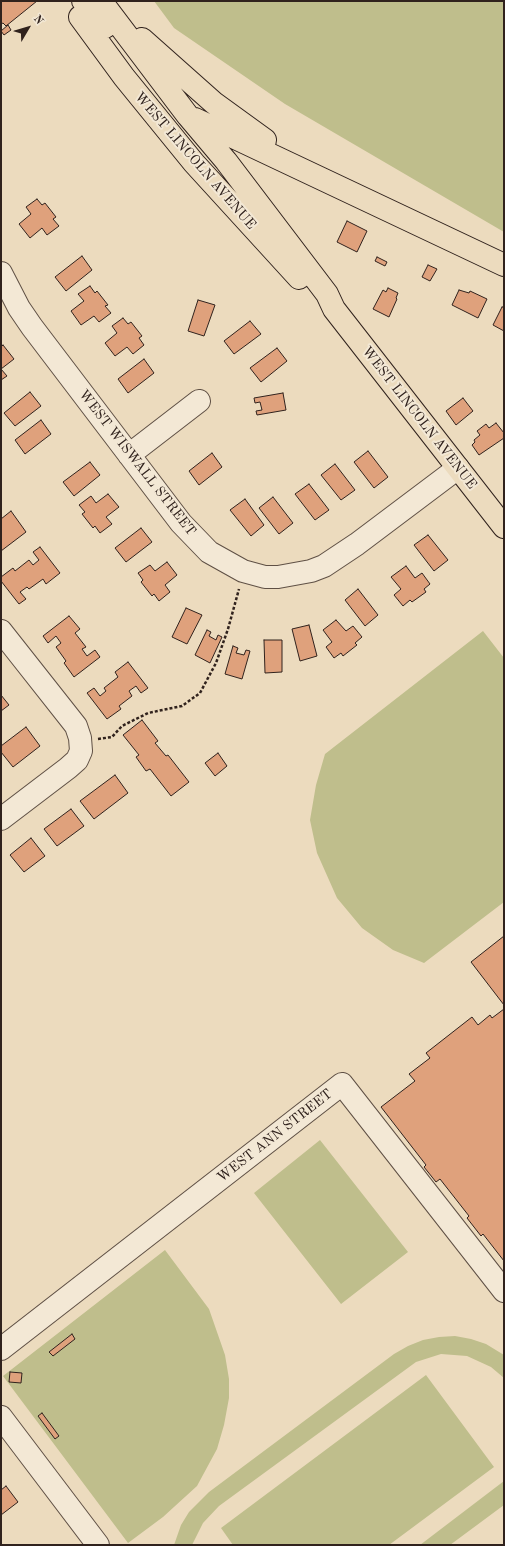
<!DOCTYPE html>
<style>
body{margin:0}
#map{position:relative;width:505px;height:1546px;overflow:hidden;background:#ecdbbe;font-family:"Old Standard TT",serif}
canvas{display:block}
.frame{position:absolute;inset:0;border:2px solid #30221d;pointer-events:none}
.north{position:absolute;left:8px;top:8px;width:40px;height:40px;-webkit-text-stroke:3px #f3e8d5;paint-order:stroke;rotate:52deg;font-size:11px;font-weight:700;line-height:16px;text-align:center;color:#30221d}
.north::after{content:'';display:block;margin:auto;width:14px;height:18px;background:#30221d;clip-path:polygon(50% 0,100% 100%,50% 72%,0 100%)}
</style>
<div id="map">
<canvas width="505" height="1546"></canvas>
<div class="frame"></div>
<div class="north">N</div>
</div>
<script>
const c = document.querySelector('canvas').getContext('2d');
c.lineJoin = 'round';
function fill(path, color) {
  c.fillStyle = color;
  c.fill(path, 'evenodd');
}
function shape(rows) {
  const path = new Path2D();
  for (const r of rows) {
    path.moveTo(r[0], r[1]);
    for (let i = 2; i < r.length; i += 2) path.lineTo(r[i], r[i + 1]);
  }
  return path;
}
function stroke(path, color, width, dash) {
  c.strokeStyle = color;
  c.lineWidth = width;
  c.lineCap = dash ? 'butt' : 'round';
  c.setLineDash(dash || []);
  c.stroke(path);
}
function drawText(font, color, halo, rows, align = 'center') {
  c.font = font + ' "Old Standard TT",serif';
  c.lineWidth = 4;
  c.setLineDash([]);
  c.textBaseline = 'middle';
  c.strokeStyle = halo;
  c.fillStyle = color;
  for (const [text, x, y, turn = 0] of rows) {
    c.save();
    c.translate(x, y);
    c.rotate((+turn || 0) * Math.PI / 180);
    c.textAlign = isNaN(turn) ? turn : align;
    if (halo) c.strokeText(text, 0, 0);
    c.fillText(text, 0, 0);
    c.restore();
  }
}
fill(shape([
 [154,1,504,1,504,232,285,104,174,28],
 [483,631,504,658,504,902,424,963,393,950,362,928,337,898,317,853,310,820,316,785,325,754],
 [320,1140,408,1252,341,1304,254,1193],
 [165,1250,209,1309,225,1355,229,1379,229,1398,224,1425,217,1449,197,1486,163,1517,128,1543,3,1376],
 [455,1336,471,1339,486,1344,504,1355,504,1378,491,1367,467,1356,441,1354,416,1362,219,1506,203,1523,192,1545,174,1545,181,1525,189,1512,209,1492,394,1354,408,1346,423,1340,439,1337],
 [426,1375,494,1467,389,1545,233,1545,221,1528],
 [504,1481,504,1505,450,1545,420,1545]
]), '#bfbe8c');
const building = shape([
 [1,1,37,1,6,26,3,23,1,24,1,1],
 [8,25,11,30,4,35,1,31,8,25],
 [37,199,42,205,45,203,56,217,53,219,59,226,47,235,42,228,30,238,19,224,31,214,26,207,37,199],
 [347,221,367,231,357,252,337,242,347,221],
 [82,256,92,270,66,291,55,277,82,256],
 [377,257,387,262,385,266,375,261,377,257],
 [428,265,437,269,430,281,422,277,428,265],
 [90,286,95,293,97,291,108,305,105,306,111,313,99,322,94,316,81,325,71,311,84,301,78,294,90,286],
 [388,288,398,293,396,298,397,299,389,317,373,309,383,290,386,292,388,288],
 [459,290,469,293,470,291,487,299,478,318,452,305,459,290],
 [198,300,215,305,204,336,188,331,198,300],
 [502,307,504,307,504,331,493,325,502,307],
 [123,318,128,324,131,322,142,336,139,338,144,345,133,354,127,347,115,356,105,343,117,333,112,326,123,318],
 [250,321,261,334,234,354,224,341,250,321],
 [3,345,14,359,1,369,7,376,1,380,1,347,3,345],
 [277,348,287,361,261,382,250,368,277,348],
 [144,359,154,373,128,393,118,379,144,359],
 [30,392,41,406,15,426,4,413,30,392],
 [283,393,286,410,257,415,256,411,262,410,260,402,255,403,254,398,283,393],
 [463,398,473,411,456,425,446,411,463,398],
 [41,420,51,434,25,454,15,440,41,420],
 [496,423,504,433,504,438,479,455,472,445,475,442,474,440,480,435,477,431,486,424,489,428,496,423],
 [368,451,388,477,374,488,354,462,368,451],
 [212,453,222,467,199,485,189,471,212,453],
 [90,462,100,475,74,496,63,482,90,462],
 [335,464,355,490,341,500,321,475,335,464],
 [309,484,329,510,315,520,295,494,309,484],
 [108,494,119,507,106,517,112,524,100,533,95,526,93,528,82,514,85,512,79,505,91,496,96,503,108,494],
 [273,497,293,523,279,534,259,508,273,497],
 [245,499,264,525,251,536,230,510,245,499],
 [11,511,26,532,1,551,1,519,11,511],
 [141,528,152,542,126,562,115,548,141,528],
 [428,535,448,560,434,571,414,545,428,535],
 [40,547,60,573,46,584,43,579,29,589,27,587,20,592,26,599,19,604,1,581,1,577,13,568,15,571,29,560,33,565,39,560,33,552,40,547],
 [167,562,177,575,165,585,170,592,159,601,154,594,152,596,141,582,143,580,138,573,150,565,155,571,167,562],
 [406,566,415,578,422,573,430,584,424,589,426,592,412,602,410,600,403,606,394,595,401,589,391,577,406,566],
 [358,589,378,615,365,626,345,600,358,589],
 [186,608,202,615,187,644,172,637,186,608],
 [69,616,80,629,75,633,86,647,82,649,87,656,95,650,100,657,74,677,64,663,66,661,56,647,61,643,56,636,48,643,43,636,69,616],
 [336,620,346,631,353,626,362,637,355,643,357,645,343,656,341,653,334,658,326,647,332,642,323,630,336,620],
 [309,625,317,656,300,661,292,629,309,625],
 [207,630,211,632,209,636,216,640,218,635,222,637,210,663,195,655,207,630],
 [264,640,282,640,282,672,265,673,264,640],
 [233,646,238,648,236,653,244,655,246,650,250,651,242,679,225,674,233,646],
 [128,662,148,688,141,693,136,686,129,691,132,696,119,706,121,709,107,719,87,693,94,688,100,696,106,691,104,688,118,677,115,672,128,662],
 [1,695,9,705,1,711,1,695],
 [142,720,158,741,155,743,166,756,168,755,189,782,171,796,150,769,146,771,136,757,139,755,123,735,142,720],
 [26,727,40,746,13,767,1,752,1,746,26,727],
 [218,753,227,766,215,776,205,763,218,753],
 [115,775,128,793,94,819,80,801,115,775],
 [71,809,84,826,57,846,44,829,71,809],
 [31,838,45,856,24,872,10,855,31,838],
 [504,936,504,1005,471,962,504,936],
 [504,1009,504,1261,483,1234,481,1236,467,1218,469,1216,440,1179,436,1182,424,1167,426,1165,381,1107,415,1081,409,1074,430,1058,426,1053,472,1017,478,1025,490,1015,492,1018,504,1009],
 [72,1334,75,1339,53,1356,49,1352,72,1334],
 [10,1372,22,1373,21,1383,9,1382,10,1372],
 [42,1413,59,1436,55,1439,38,1416,42,1413],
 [6,1486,18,1502,1,1515,1,1490,6,1486]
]);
fill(building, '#dfa17c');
stroke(building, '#30221d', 1);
const minor = shape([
 [1,273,19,308,32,327,181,523,209,552,243,571,265,577,278,577,311,571,324,566,357,544,458,468],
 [129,455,199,401],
 [1,631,76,726,80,738,81,751,77,760,68,768,1,819],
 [1,1349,342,1084,504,1291],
 [1,1417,98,1545]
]);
const major = shape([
 [83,1,105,27],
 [101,1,188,116,226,161,327,294,334,309,504,527],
 [80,17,124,77,194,163,299,278],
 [142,39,214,103,265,140],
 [195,119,504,265]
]);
stroke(minor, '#5f5045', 24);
stroke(major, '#30221d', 24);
stroke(shape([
 [98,739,112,737,122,726,148,713,182,706,200,693,216,663,228,629,239,589]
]), '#30221d', 2.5, [3, 2]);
stroke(minor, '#f3e8d5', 22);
stroke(major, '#ecdbbe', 22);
drawText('14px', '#30221d', '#f3e8d5', [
 ["WEST LINCOLN AVENUE",195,161,49],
 ["WEST LINCOLN AVENUE",419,418,52],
 ["WEST WISWALL STREET",137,463,52],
 ["WEST ANN STREET",275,1136,-38]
]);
</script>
